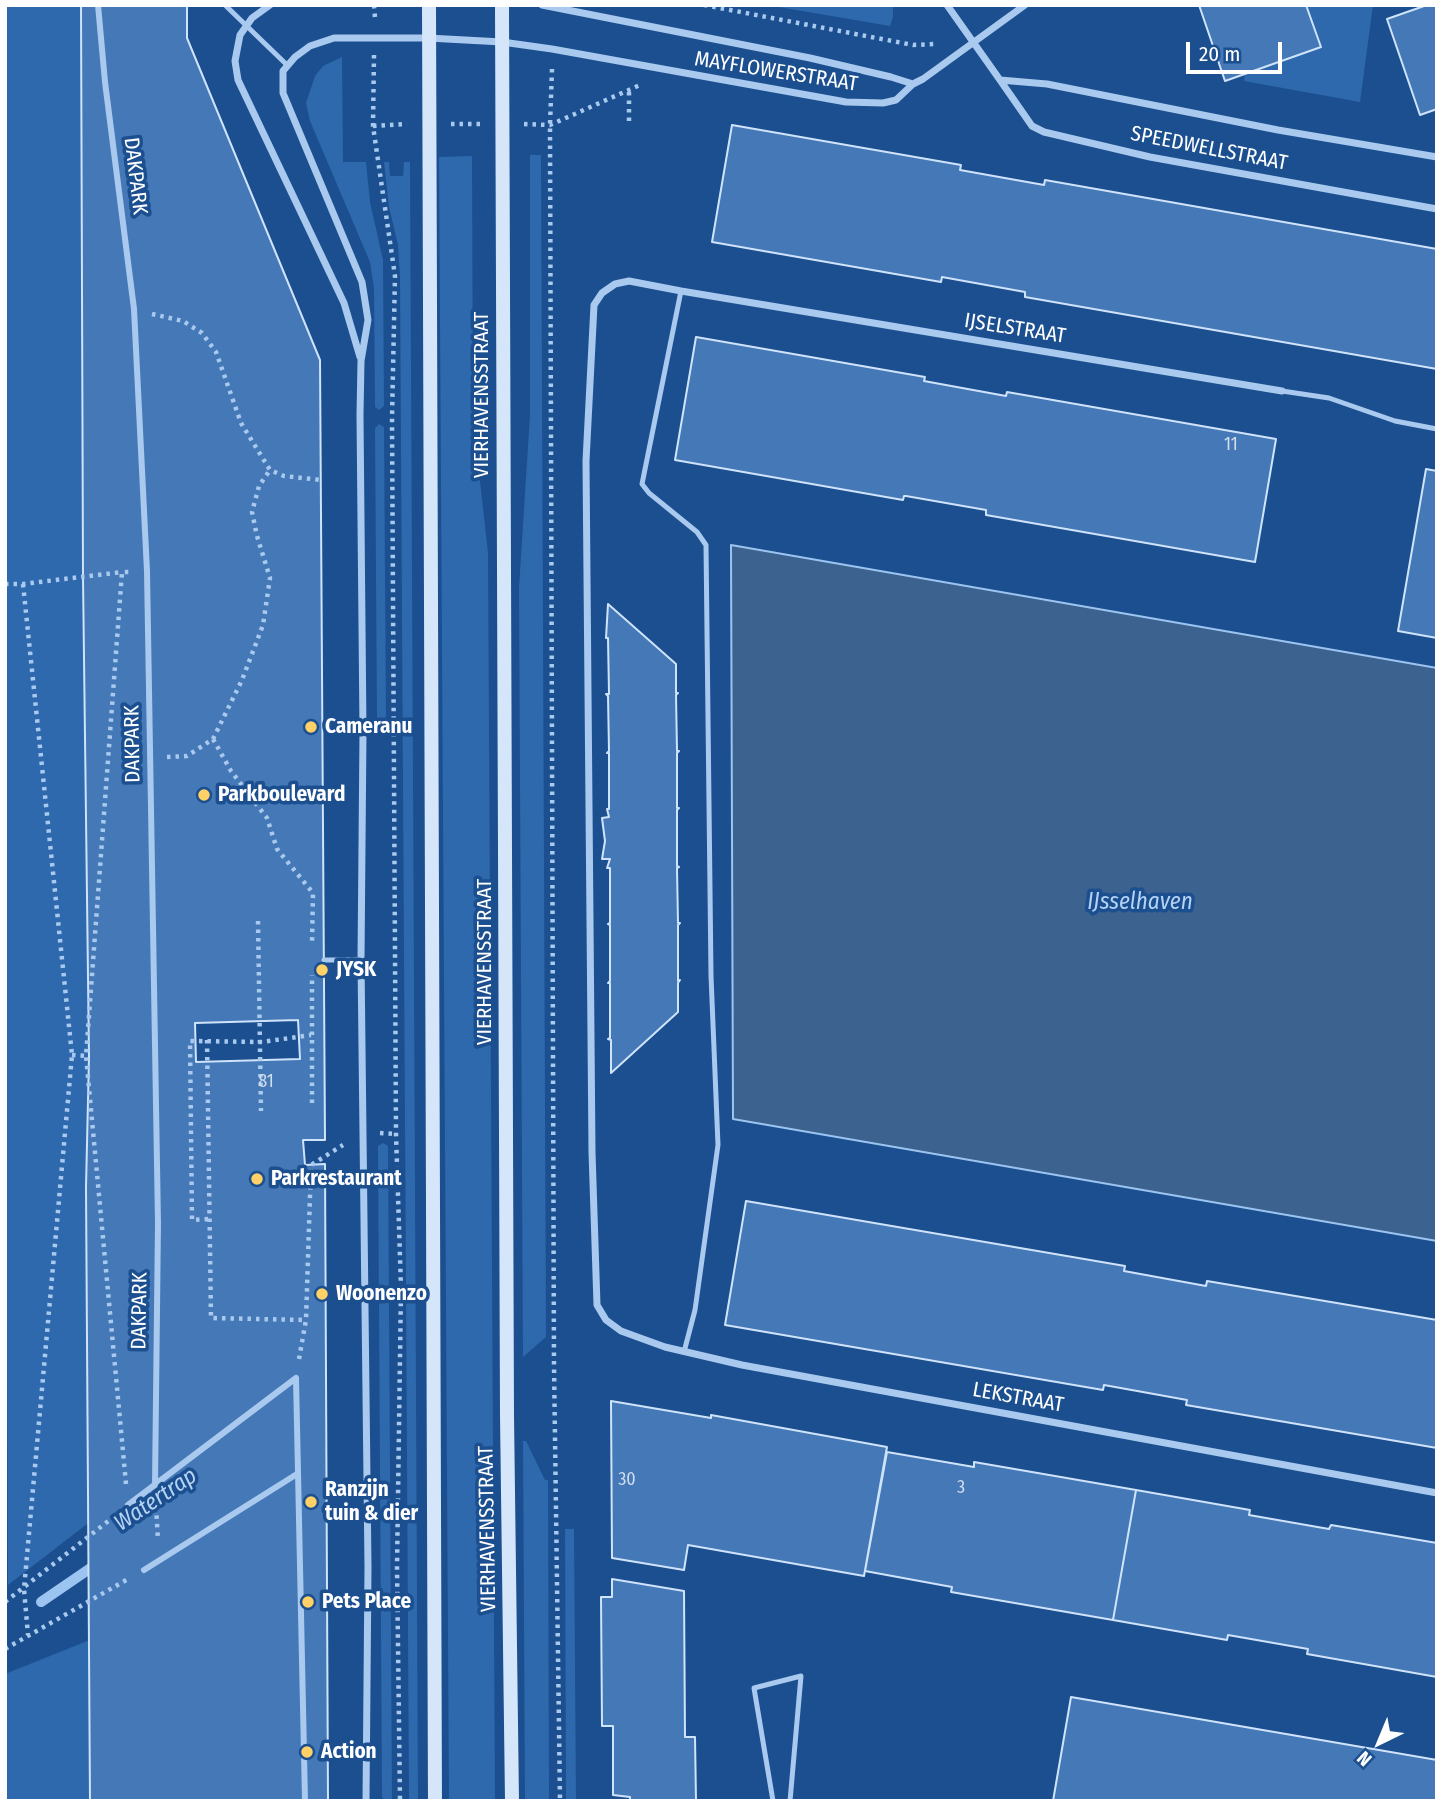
<!DOCTYPE html>
<style>
body{margin:0}
#map{position:relative;width:1442px;height:1806px;overflow:hidden;background:#1b4f8f;font-family:"Fira Sans Condensed",sans-serif}
canvas{display:block}
.frame{position:absolute;inset:0;border:7px solid #fff;pointer-events:none}
.north{position:absolute;left:1344px;top:1708px;width:70px;height:70px;-webkit-text-stroke:5px #1b4f8f;paint-order:stroke;rotate:223deg;font-size:19px;font-weight:700;line-height:28px;text-align:center;color:#fff}
.north::after{content:'';display:block;margin:auto;width:24px;height:32px;background:#fff;clip-path:polygon(50% 0,100% 100%,50% 72%,0 100%)}
.scale{position:absolute;left:1186px;top:42px;width:96px;height:32px;box-sizing:border-box;border:4px solid #fff;border-top:0;padding-left:9px;font-size:21px;line-height:24px;white-space:nowrap;color:#fff;-webkit-text-stroke:5px #1b4f8f;paint-order:stroke}
</style>
<div id="map">
<canvas width="1442" height="1806"></canvas>
<div class="frame"></div>
<div class="north">N</div>
<div class="scale">20 m</div>
</div>
<script>
const c = document.querySelector('canvas').getContext('2d');
c.lineJoin = 'round';
function fill(path, color) {
  c.fillStyle = color;
  c.fill(path, 'evenodd');
}
function shape(rows) {
  const path = new Path2D();
  for (const r of rows) {
    path.moveTo(r[0], r[1]);
    for (let i = 2; i < r.length; i += 2) path.lineTo(r[i], r[i + 1]);
  }
  return path;
}
function stroke(path, color, width, dash) {
  c.strokeStyle = color;
  c.lineWidth = width;
  c.lineCap = dash ? 'butt' : 'round';
  c.setLineDash(dash || []);
  c.stroke(path);
}
function drawText(font, color, halo, rows, align = 'center') {
  c.font = font + ' "Fira Sans Condensed",sans-serif';
  c.lineWidth = 7;
  c.setLineDash([]);
  c.textBaseline = 'middle';
  c.strokeStyle = halo;
  c.fillStyle = color;
  for (const [text, x, y, turn = 0] of rows) {
    c.save();
    c.translate(x, y);
    c.rotate((+turn || 0) * Math.PI / 180);
    c.textAlign = isNaN(turn) ? turn : align;
    if (halo) c.strokeText(text, 0, 0);
    c.fillText(text, 0, 0);
    c.restore();
  }
}
fill(shape([
 [5,5,87,5,126,1494,8,1585,7,1332,5,1331],
 [767,5,893,5,893,17,890,26],
 [1306,5,1373,5,1360,102,1244,81,1245,74,1321,47],
 [342,57,343,162,366,162,370,202,383,260,384,406,379,410,375,407,374,288,370,262,310,121,306,103,315,76,323,66],
 [530,155,541,155,546,1337,523,1357,519,588,530,415],
 [472,156,473,418,488,553,495,1801,449,1801,439,157],
 [384,162,389,162,390,176,403,176,404,162,410,162,418,1801,409,1801,400,277,398,245,389,207],
 [379,424,384,427,386,719,382,723,377,720,375,428],
 [383,1143,388,1146,392,1798,389,1801,384,1800,382,1797,378,1146],
 [523,1441,526,1441,545,1480,548,1480,549,1801,525,1801],
 [565,1529,574,1529,576,1801,566,1801],
 [142,1619,295,1801,5,1801,5,1674]
]), '#2e69ad');
const water = shape([
 [731,545,1437,668,1437,1241,733,1119,731,545]
]);
fill(water, '#3c6290');
stroke(water, '#9cc4f0', 2);
stroke(shape([
 [41,1602,98,1563]
]), '#9cc4f0', 10);
const building = shape([
 [81,5,187,5,187,38,320,360,325,1140,303,1140,305,1165,325,1164,328,1801,90,1801,86,1187,89,1057,83,577,81,5],
 [1199,5,1306,5,1321,47,1225,81,1199,5],
 [1427,5,1437,5,1437,109,1420,115,1387,19,1427,5],
 [732,125,961,165,960,170,1044,185,1045,180,1437,249,1437,369,1025,297,1025,292,942,277,941,282,712,242,732,125],
 [696,337,925,377,924,381,1006,396,1007,392,1276,439,1255,562,986,515,986,510,906,496,904,496,903,500,675,460,696,337],
 [1426,469,1437,471,1437,638,1398,631,1426,469],
 [608,604,676,664,676,693,678,693,676,695,677,751,679,751,677,753,677,808,679,808,677,810,677,866,679,867,677,868,678,923,680,923,678,925,678,981,680,980,678,983,678,1012,611,1073,611,1040,608,1039,610,1038,610,983,608,983,610,981,610,925,608,924,610,923,610,868,607,868,610,859,602,859,605,841,602,818,609,817,607,809,609,809,609,753,607,753,609,751,608,696,606,694,609,694,608,638,606,638,608,604],
 [298,1020,300,1059,196,1062,195,1023,298,1020],
 [746,1201,1125,1266,1124,1271,1206,1286,1207,1281,1437,1320,1437,1448,1186,1405,1187,1400,1104,1385,1103,1390,725,1325,746,1201],
 [611,1401,711,1418,711,1415,887,1447,864,1576,688,1545,684,1570,612,1558,611,1401],
 [887,1452,974,1467,974,1462,1136,1490,1113,1620,951,1592,952,1587,865,1571,887,1452],
 [1136,1490,1250,1510,1249,1515,1329,1529,1331,1525,1437,1543,1437,1677,1307,1654,1308,1649,1228,1635,1227,1640,1113,1620,1136,1490],
 [612,1579,684,1591,685,1737,695,1737,696,1801,630,1801,630,1797,613,1795,613,1726,602,1726,601,1597,612,1597,612,1579],
 [1071,1697,1437,1760,1437,1801,1053,1801,1071,1697]
]);
fill(building, '#4478b7');
stroke(building, '#cfe3fa', 2);
stroke(shape([
 [374,5,375,18],
 [704,5,913,45,936,44],
 [374,55,373,126,395,276,392,418,396,1134,401,1288,397,1567,400,1801],
 [552,69,550,125,554,1365,560,1801],
 [629,121,629,91],
 [451,124,481,124],
 [524,124,550,125,640,85],
 [373,126,407,124],
 [152,314,183,321,202,333,216,352,241,423,270,470,284,476,321,480],
 [5,584,23,584,122,572],
 [23,584,72,1055,24,1589,28,1635],
 [213,739,231,771,267,818,277,849,313,893,312,945],
 [167,757,187,756,213,739,242,680,263,625,270,578,257,536,252,512,259,486,270,470],
 [258,921,261,1111],
 [207,1040,211,1318,306,1320],
 [72,1055,86,1056],
 [312,1103,312,975],
 [380,1133,396,1134],
 [208,1219,192,1220,190,1041,262,1042,311,1035],
 [299,1359,306,1320,311,1165,343,1145],
 [126,1484,86,1056,122,572,129,572],
 [156,1507,158,1540],
 [5,1602,116,1515],
 [5,1649,128,1579]
]), '#a9c9ee', 4.5, [3.5, 5]);
stroke(shape([
 [225,5,287,65],
 [681,291,642,484,649,493,697,532,706,545,711,976,718,1145,695,1310,684,1352],
 [1282,391,1329,398,1395,421,1437,429],
 [324,960,361,960],
 [773,1801,754,1688,801,1676,790,1801]
]), '#a9c9ee', 5);
stroke(shape([
 [98,5,105,82,134,309,147,571,158,1223,155,1485],
 [296,1378,305,1801],
 [128,1505,296,1378],
 [144,1570,297,1474]
]), '#a9c9ee', 6);
stroke(shape([
 [270,5,252,18,240,35,235,61,238,80,344,303,360,357],
 [542,5,810,58,891,77,913,84],
 [947,5,1000,80],
 [1437,157,1278,130,1047,84,1000,80,1032,126,1044,132,1150,157,1437,209],
 [1282,391,681,291,629,281,615,284,602,293,594,305,586,461,592,1152,597,1305,606,1320,621,1331,665,1347,742,1365,1437,1493],
 [366,1801,368,1567,361,960,363,731,360,415,361,361,368,320,362,282,283,93,283,71,295,57,310,46,334,38,428,38,502,42,552,49,846,102,883,103,896,100,913,84,923,79,1025,5]
]), '#a9c9ee', 7);
stroke(shape([
 [429,5,435,1801],
 [502,5,507,1415,512,1801]
]), '#d6e6fa', 14);
for (const [x, y, r, color] of [
 [311,727,7,"#ffd166"],
 [204,795,7,"#ffd166"],
 [322,970,7,"#ffd166"],
 [257,1179,7,"#ffd166"],
 [322,1294,7,"#ffd166"],
 [311,1502,7,"#ffd166"],
 [308,1602,7,"#ffd166"],
 [307,1752,7,"#ffd166"]
]) {
  const dot = new Path2D();
  dot.arc(x, y, r, 0, 2 * Math.PI);
  c.fillStyle = color;
  c.fill(dot);
  stroke(dot, '#1b4f8f', 2.5);
}
drawText('18px', '#d0dded', null, [
 ["11",1231,445],
 ["81",266,1082],
 ["30",627,1480],
 ["3",961,1488]
]);
drawText('21px', '#fff', '#1b4f8f', [
 ["MAYFLOWERSTRAAT",776,72,9],
 ["SPEEDWELLSTRAAT",1209,149,11],
 ["DAKPARK",135,176,83],
 ["IJSELSTRAAT",1015,329,9],
 ["VIERHAVENSSTRAAT",482,395,-90],
 ["DAKPARK",133,744,-91],
 ["VIERHAVENSSTRAAT",485,962,-90],
 ["DAKPARK",140,1311,-89],
 ["LEKSTRAAT",1018,1398,10],
 ["VIERHAVENSSTRAAT",488,1529,-91]
]);
drawText('bold 21px', '#fff', '#1b4f8f', [
 ["Cameranu",325,727],
 ["Parkboulevard",218,795],
 ["JYSK",336,970],
 ["Parkrestaurant",271,1179],
 ["Woonenzo",336,1294],
 ["Ranzijn",325,1490],
 ["tuin & dier",325,1514],
 ["Pets Place",322,1602],
 ["Action",321,1752]
], 'left');
drawText('italic 23px', '#b5d3f5', '#1b4f8f', [
 ["IJsselhaven",1140,903],
 ["Watertrap",156,1500,-34]
]);
</script>
